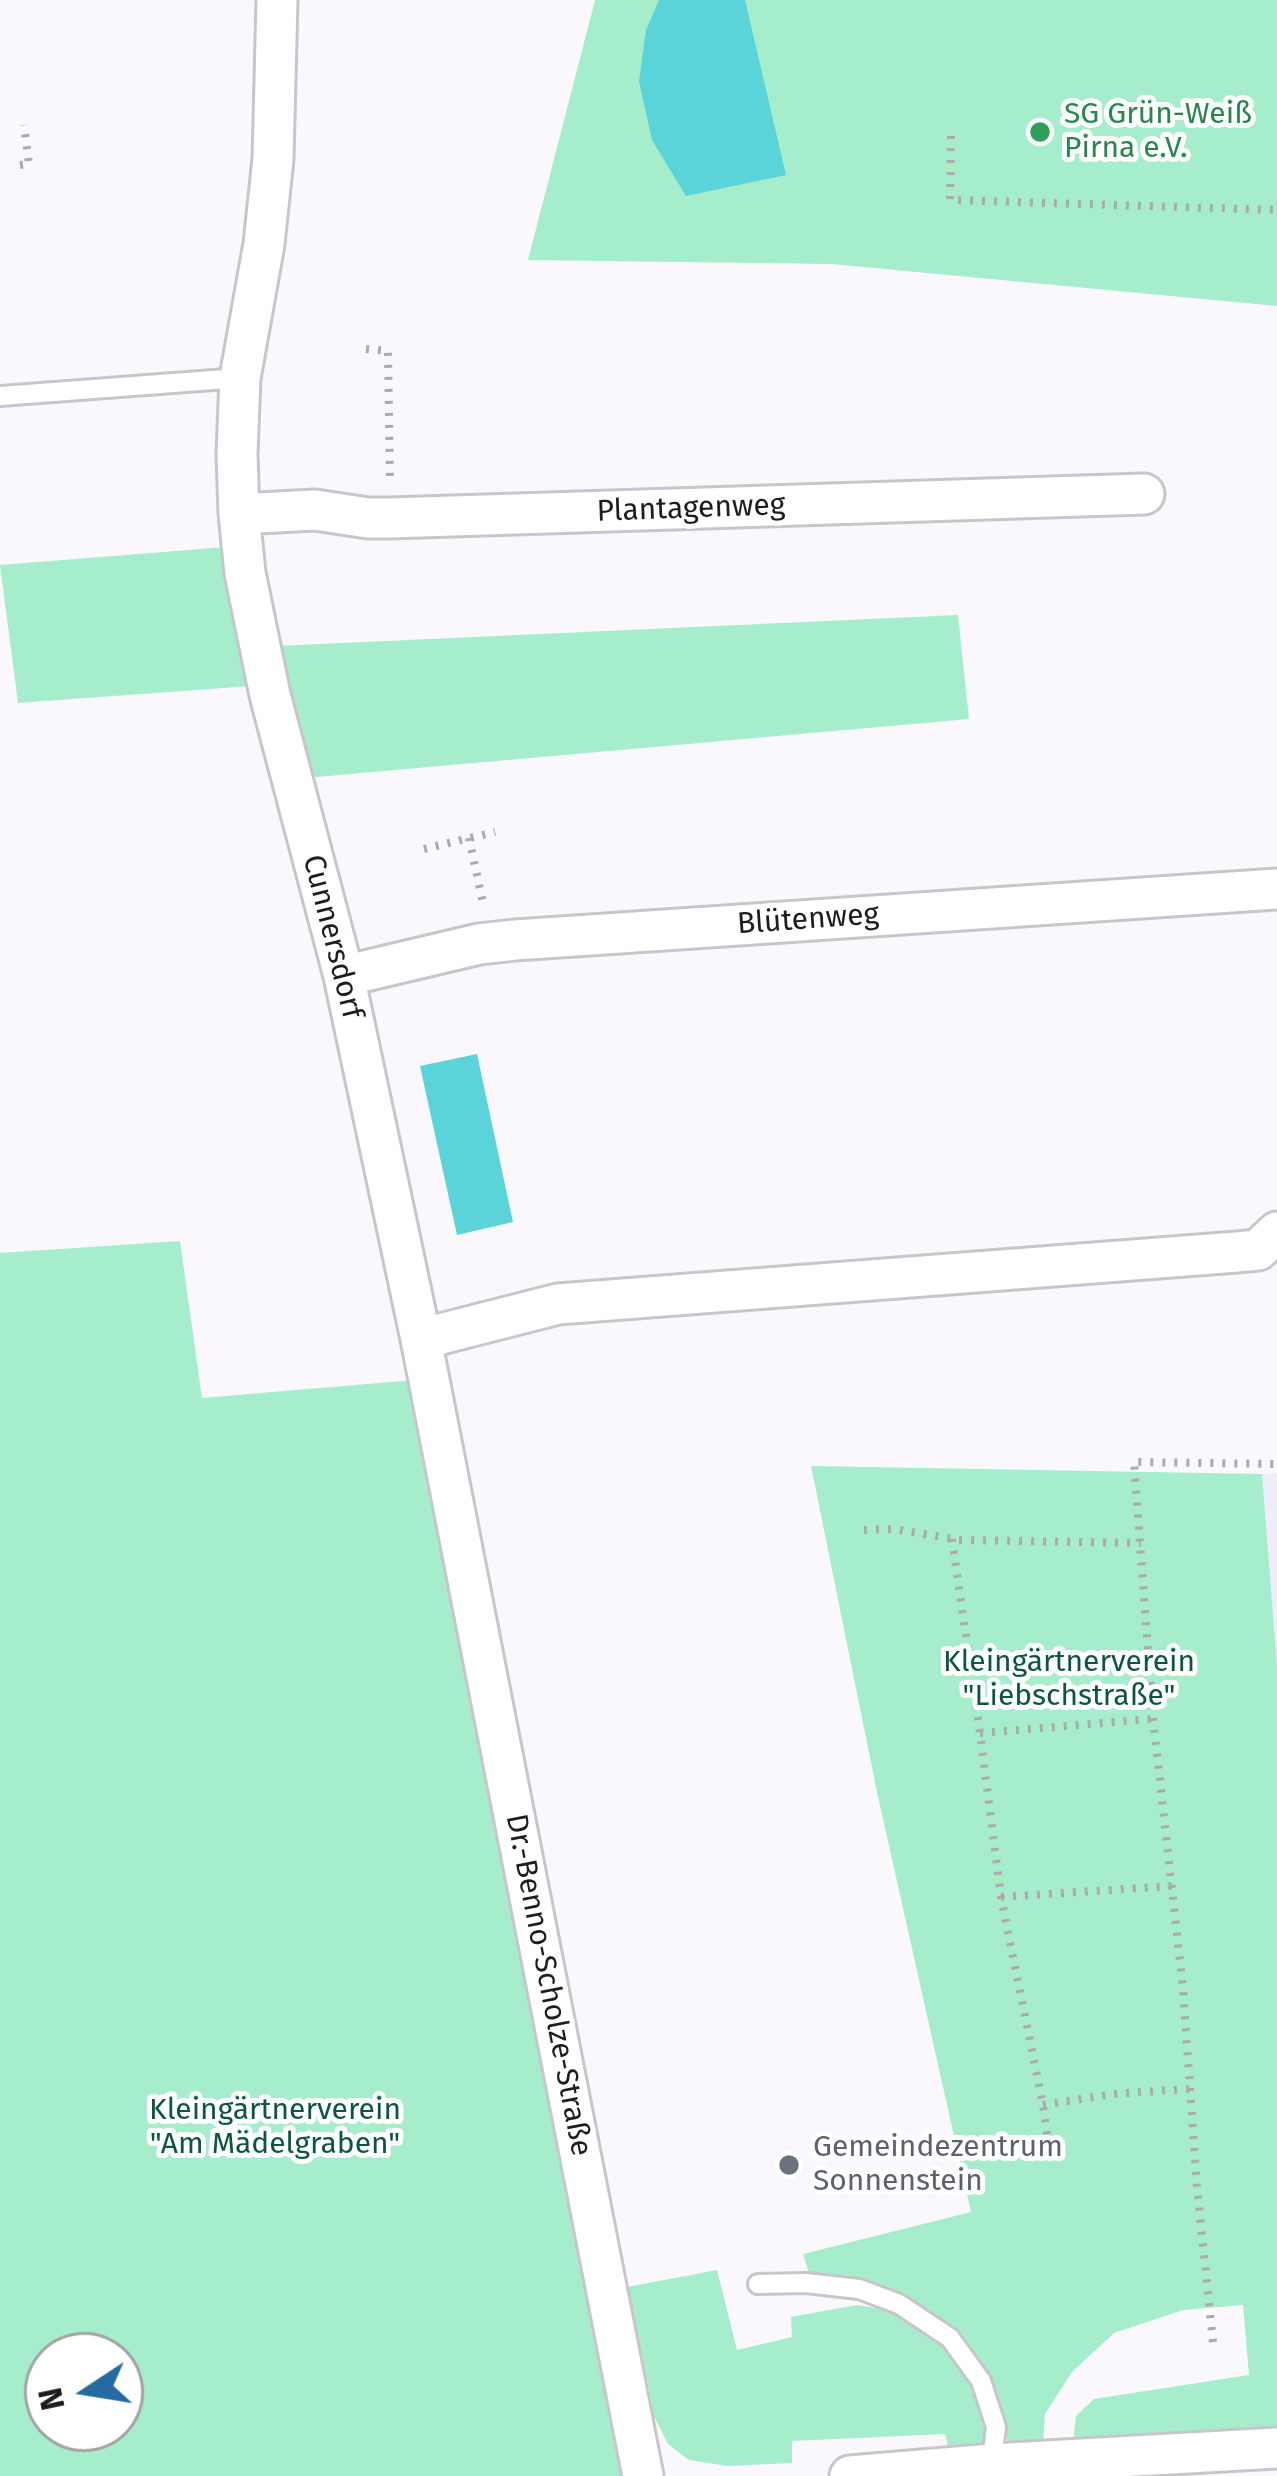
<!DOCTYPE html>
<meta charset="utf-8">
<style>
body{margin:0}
#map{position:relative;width:1277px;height:2476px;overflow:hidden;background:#faf8fd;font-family:"Fira Sans",sans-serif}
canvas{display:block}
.north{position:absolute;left:24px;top:2332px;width:120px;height:120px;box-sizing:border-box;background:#fff;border:3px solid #a5a4a5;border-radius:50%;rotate:258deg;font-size:33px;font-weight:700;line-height:48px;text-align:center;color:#1d1c1e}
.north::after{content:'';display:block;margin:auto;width:42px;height:54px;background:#266ba0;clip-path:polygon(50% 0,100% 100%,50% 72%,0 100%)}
</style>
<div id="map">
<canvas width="1277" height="2476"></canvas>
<div class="north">N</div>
</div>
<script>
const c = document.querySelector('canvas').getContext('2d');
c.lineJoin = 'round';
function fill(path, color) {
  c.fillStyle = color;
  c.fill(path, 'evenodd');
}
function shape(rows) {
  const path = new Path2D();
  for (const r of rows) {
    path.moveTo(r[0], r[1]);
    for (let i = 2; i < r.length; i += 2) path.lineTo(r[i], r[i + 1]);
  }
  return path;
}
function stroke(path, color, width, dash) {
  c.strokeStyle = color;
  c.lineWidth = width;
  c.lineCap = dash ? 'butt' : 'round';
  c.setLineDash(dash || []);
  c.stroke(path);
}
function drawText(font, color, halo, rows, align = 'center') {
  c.font = font + ' "Fira Sans",sans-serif';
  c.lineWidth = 10;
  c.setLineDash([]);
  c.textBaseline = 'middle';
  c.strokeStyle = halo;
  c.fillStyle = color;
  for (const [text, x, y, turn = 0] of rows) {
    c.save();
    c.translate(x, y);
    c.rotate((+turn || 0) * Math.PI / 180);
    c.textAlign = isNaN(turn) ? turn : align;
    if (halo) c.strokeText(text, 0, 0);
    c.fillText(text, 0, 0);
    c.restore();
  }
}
fill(shape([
 [1277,1473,1277,1665,1262,1474]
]), '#f0ecf9');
fill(shape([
 [595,0,1277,0,1277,306,832,264,528,260],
 [226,547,251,686,18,703,0,565],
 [958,615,969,719,305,778,276,646],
 [180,1241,202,1398,414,1380,621,2476,0,2476,0,1253],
 [48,2356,120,2356,120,2428,48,2428],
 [811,1466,1262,1474,1277,1665,1277,2434,1077,2453,1074,2434,1076,2416,1094,2399,1249,2375,1243,2305,1183,2310,1114,2333,1072,2372,1045,2414,1043,2444,1010,2449,991,2382,959,2335,905,2295,809,2273,803,2254,971,2212,877,1792],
 [717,2270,737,2350,792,2337,791,2317,857,2305,894,2311,942,2342,974,2386,986,2426,986,2453,950,2455,945,2434,792,2441,792,2463,728,2466,689,2460,668,2444,648,2405,652,2403,627,2287]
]), '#a6edcb');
fill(shape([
 [659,0,745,0,786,175,686,196,652,140,639,81,646,30],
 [477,1054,513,1222,457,1235,420,1066]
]), '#5ad3d9');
const service = shape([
 [0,396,240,378],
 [758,2284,806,2283,859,2289,899,2304,950,2338,981,2381,996,2427,991,2469]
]);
const minor = shape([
 [277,0,273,159,264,244,240,378,237,454,239,514,245,573,270,695,344,976,421,1339,643,2476],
 [239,514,315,510,368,518,390,518,1144,494],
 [344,976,479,944,515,940,1277,889],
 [421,1339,558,1304,1237,1252,1258,1250,1277,1232],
 [850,2476,993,2464,1277,2448]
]);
stroke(service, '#c7c6cb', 24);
stroke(minor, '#c7c6cb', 45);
stroke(shape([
 [951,136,950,200,1277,210],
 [20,165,29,164,24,125],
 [366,349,388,351,390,480],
 [469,838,484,908],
 [424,849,495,832],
 [864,1530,894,1529,959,1540,1141,1543],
 [952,1539,980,1733,1001,1897,1043,2105,1049,2148],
 [980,1733,1152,1719],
 [1001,1897,1172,1886],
 [1043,2105,1112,2094,1189,2089],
 [1213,2342,1197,2187,1183,1989,1153,1718,1134,1462,1277,1464]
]), '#acaaae', 8, [3, 9]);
stroke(service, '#fff', 18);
stroke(minor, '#fff', 39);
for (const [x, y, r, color] of [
 [1040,132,12,"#2e9e5b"],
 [789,2165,12,"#6b7280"]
]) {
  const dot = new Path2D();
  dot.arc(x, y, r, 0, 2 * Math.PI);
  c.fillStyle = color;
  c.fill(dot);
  stroke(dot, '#fff', 4.5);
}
drawText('30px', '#27864d', '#fff', [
 ["SG Grün-Weiß",1064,115],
 ["Pirna e.V.",1064,149]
], 'left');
drawText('30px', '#1d1c1e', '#fff', [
 ["Plantagenweg",691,509,-2],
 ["Blütenweg",808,920,-4],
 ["Cunnersdorf",332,937,76],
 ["Dr.-Benno-Scholze-Straße",548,1985,79]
]);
drawText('30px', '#0b573d', '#fff', [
 ["Kleingärtnerverein",1069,1663],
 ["\"Liebschstraße\"",1069,1697],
 ["Kleingärtnerverein",275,2111],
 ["\"Am Mädelgraben\"",275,2145]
]);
drawText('30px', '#5b616d', '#fff', [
 ["Gemeindezentrum",813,2148],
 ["Sonnenstein",813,2182]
], 'left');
</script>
